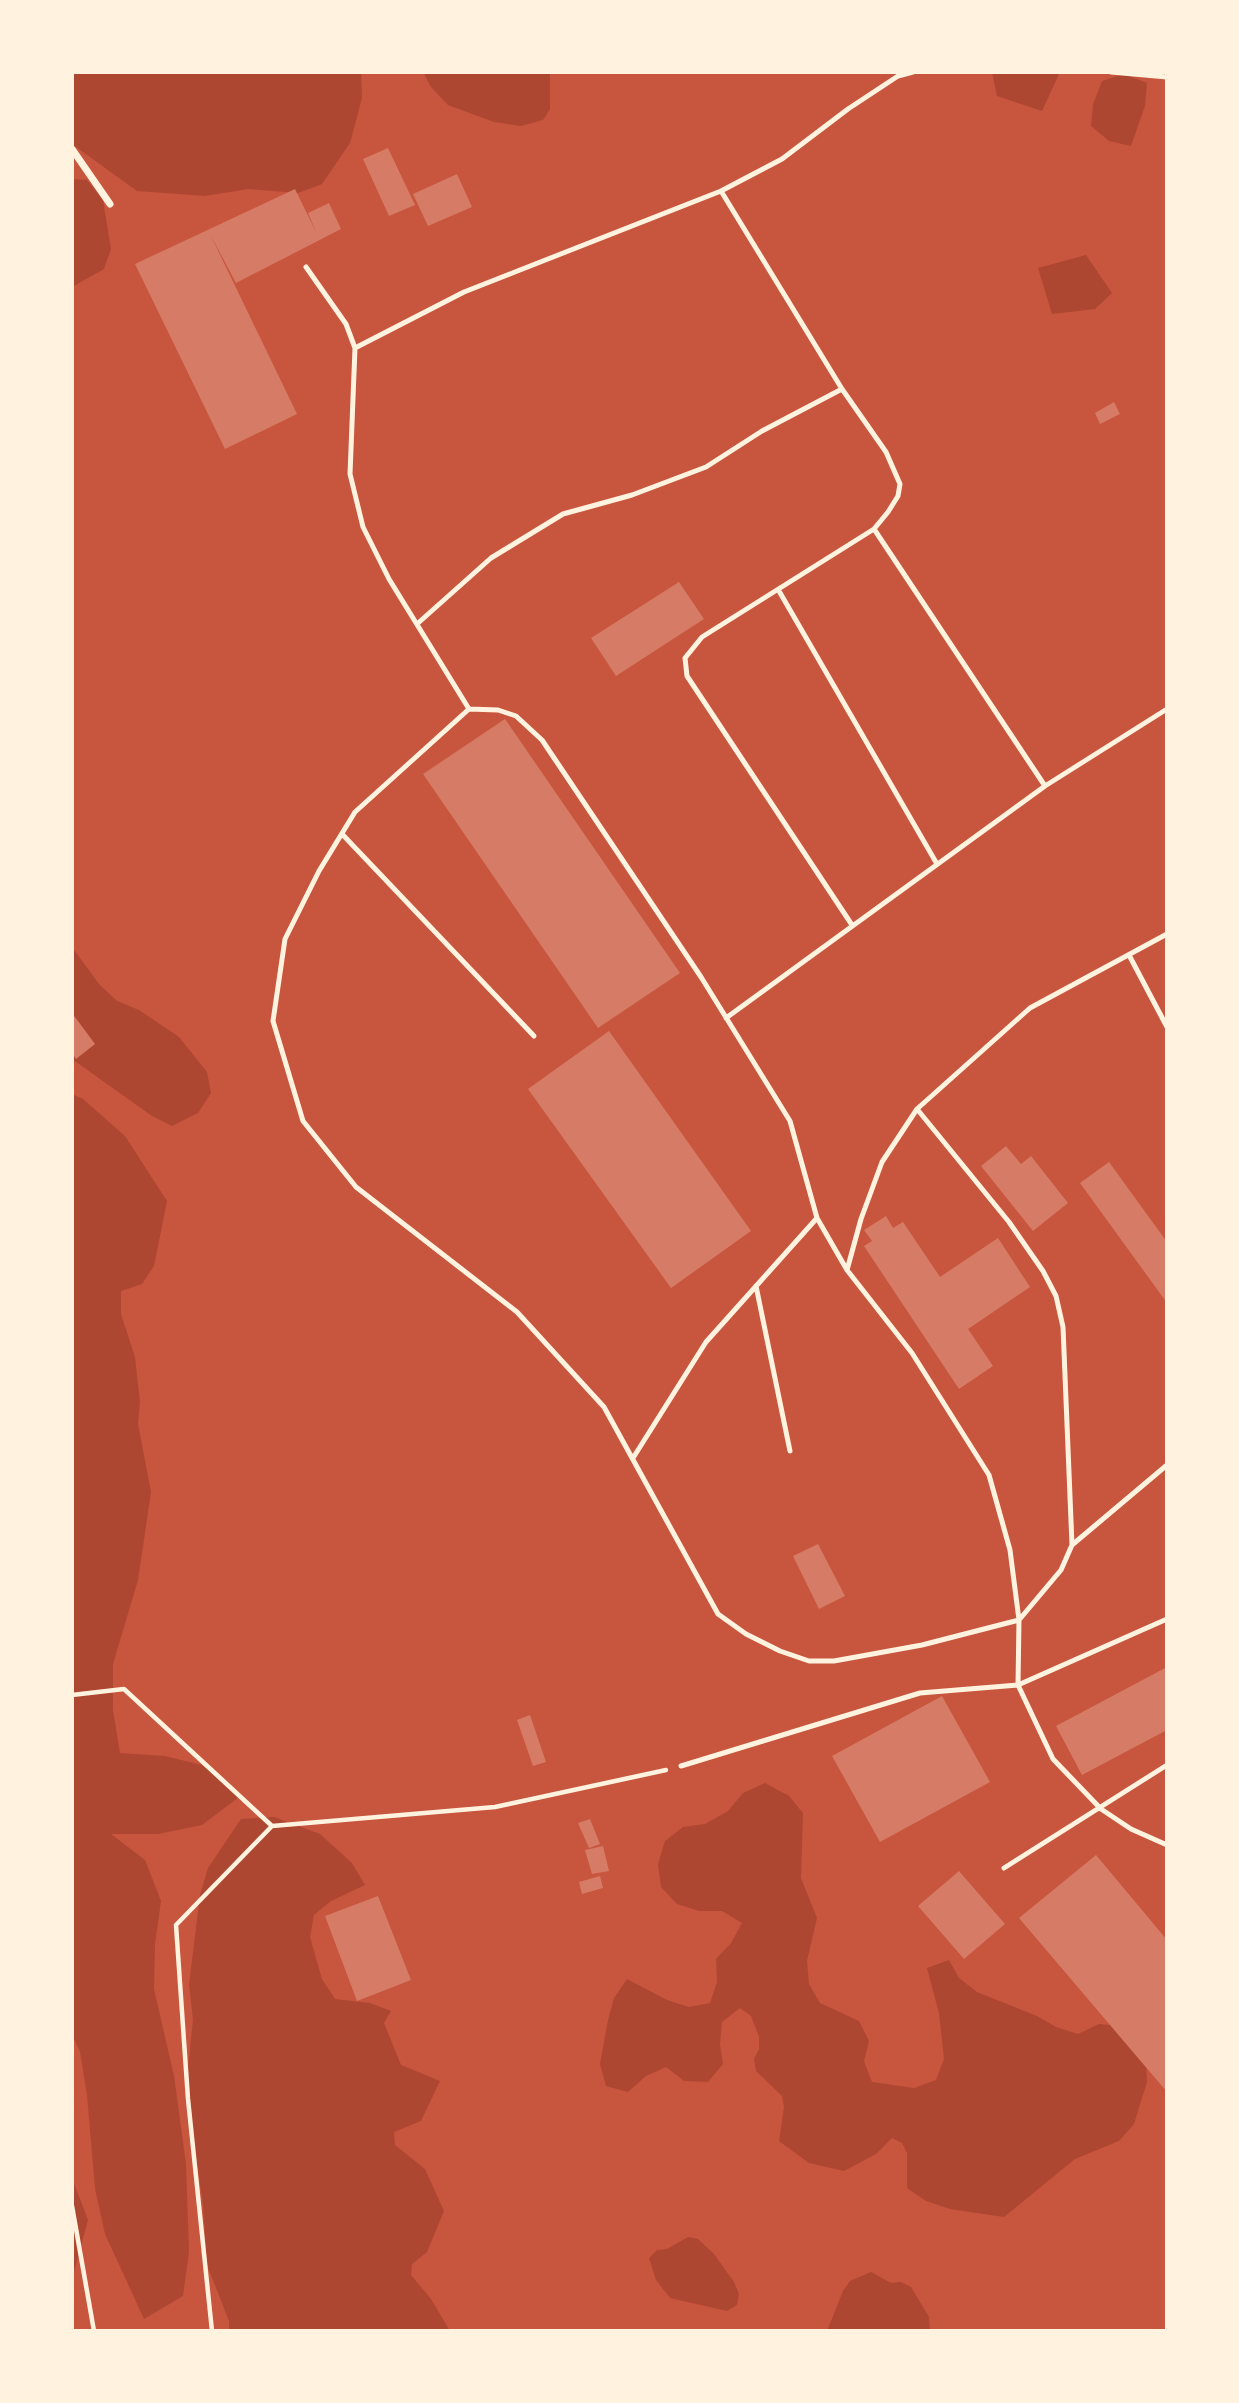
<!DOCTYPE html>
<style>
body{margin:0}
#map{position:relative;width:1239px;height:2403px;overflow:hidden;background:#c8553d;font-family:Poppins,sans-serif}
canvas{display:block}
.frame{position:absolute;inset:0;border:74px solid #fff3e0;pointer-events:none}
</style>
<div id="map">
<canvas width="1239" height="2403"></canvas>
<div class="frame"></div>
</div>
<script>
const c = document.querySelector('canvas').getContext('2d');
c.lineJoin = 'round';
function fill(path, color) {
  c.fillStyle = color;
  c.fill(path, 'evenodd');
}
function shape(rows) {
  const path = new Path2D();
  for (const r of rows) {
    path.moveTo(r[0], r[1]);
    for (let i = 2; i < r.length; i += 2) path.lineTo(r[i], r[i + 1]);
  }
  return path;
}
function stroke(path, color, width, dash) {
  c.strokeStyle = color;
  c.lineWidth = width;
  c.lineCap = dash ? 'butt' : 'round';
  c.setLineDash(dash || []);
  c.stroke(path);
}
fill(shape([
 [72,72,361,72,362,98,350,143,322,184,298,193,248,189,205,196,137,191,72,144],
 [423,72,550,72,550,109,543,120,521,126,494,122,448,105,431,87],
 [992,72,1060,72,1042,111,997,96],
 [1124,74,1147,83,1145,106,1131,146,1109,141,1091,126,1093,104,1102,81],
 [72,179,87,180,103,200,111,249,104,269,72,287],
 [1086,255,1112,293,1095,309,1052,314,1038,268],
 [72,947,99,984,117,1001,139,1010,179,1037,207,1072,211,1093,198,1113,172,1126,152,1116,72,1059],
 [72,1094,83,1099,125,1136,167,1201,154,1266,142,1284,121,1291,121,1314,135,1357,140,1402,138,1424,151,1492,138,1580,113,1664,113,1710,120,1753,165,1756,206,1766,239,1797,202,1825,158,1834,111,1834,145,1860,161,1901,155,1944,154,1989,174,2076,186,2164,189,2252,183,2296,144,2319,105,2234,95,2189,87,2095,80,2052,72,2034],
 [765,1783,789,1796,803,1813,801,1878,817,1918,807,1961,809,1984,820,2003,859,2021,869,2041,864,2061,872,2082,914,2088,936,2080,944,2059,939,2013,927,1968,949,1960,959,1978,977,1992,1037,2016,1056,2027,1078,2034,1099,2024,1120,2026,1146,2061,1147,2082,1134,2124,1119,2141,1075,2159,1004,2217,950,2209,926,2201,907,2188,907,2153,902,2143,892,2138,876,2154,844,2171,809,2163,779,2141,784,2107,782,2096,756,2071,754,2059,759,2049,759,2037,751,2016,740,2008,722,2022,720,2044,723,2064,708,2082,684,2081,666,2067,646,2076,628,2092,606,2086,600,2064,608,2020,614,1998,627,1979,667,2000,689,2007,710,2003,717,1982,716,1959,731,1943,742,1923,722,1911,699,1911,677,1904,661,1887,658,1864,665,1841,683,1827,705,1824,728,1811,743,1793],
 [274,1817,320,1834,352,1863,365,1885,331,1901,314,1915,310,1937,322,1979,335,1999,370,2003,391,2011,384,2023,401,2065,440,2081,421,2121,394,2132,395,2145,425,2169,444,2211,427,2252,412,2264,411,2275,431,2299,450,2331,229,2331,229,2321,207,2265,203,2205,186,2089,193,2019,189,1985,200,1895,208,1868,241,1819],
 [72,2178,88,2220,72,2279],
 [688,2237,698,2239,714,2254,734,2282,739,2294,737,2305,727,2311,670,2298,656,2280,649,2258,657,2250,667,2249],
 [871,2272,891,2283,901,2282,911,2287,929,2317,930,2331,827,2331,843,2291,850,2281]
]), '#ae4732');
fill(shape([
 [388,148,415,205,389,216,363,159],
 [457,174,472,207,428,226,413,194],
 [295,189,317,234,308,213,329,203,341,229,236,283,210,234,297,414,225,449,135,264],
 [1114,402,1120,414,1100,424,1095,413],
 [679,582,704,619,616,676,591,638],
 [505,719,680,973,598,1028,423,774],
 [72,1013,95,1044,76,1059,72,1053],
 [609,1031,751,1231,671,1288,528,1089],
 [1006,1146,1021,1164,1031,1156,1068,1203,1033,1231,981,1166],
 [1109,1162,1167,1242,1167,1303,1080,1183],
 [886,1216,893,1228,903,1222,940,1277,998,1238,1030,1287,968,1329,993,1366,959,1389,864,1246,872,1241,864,1230],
 [818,1544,845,1596,819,1609,793,1556],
 [1167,1667,1167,1730,1082,1775,1056,1726],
 [942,1696,990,1782,880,1842,832,1756],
 [530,1715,546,1762,533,1766,517,1720],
 [590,1819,600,1844,589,1848,578,1823],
 [603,1846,609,1871,592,1874,585,1850],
 [1096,1855,1167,1940,1167,2092,1019,1918],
 [959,1871,1005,1924,964,1959,918,1906],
 [600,1876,603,1888,582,1894,579,1882],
 [378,1896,411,1980,357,2001,325,1916]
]), '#d67c66');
stroke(shape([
 [72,1695,124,1689,272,1826],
 [72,2206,94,2331],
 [212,2331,188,2099,176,1925,272,1826,495,1807,666,1770]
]), '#fff3e0', 4.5);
stroke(shape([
 [1111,72,1167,77],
 [721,191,842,389,886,452,900,484,898,496,888,512,874,529,702,637,685,658,687,676,852,925],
 [306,267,346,324,355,348,350,474,363,527,389,579,469,709],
 [355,348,464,292,721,191,782,159,848,109,898,76,913,72],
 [874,529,1045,786],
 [779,591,937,864],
 [417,624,491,558,563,514,632,495,706,467,762,431,842,389],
 [342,834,534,1036],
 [1129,955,1167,1027],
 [726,1018,1045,786,1167,709],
 [917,1109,1009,1222,1043,1271,1056,1296,1063,1327,1072,1545,1061,1570,1019,1620,922,1645,834,1661,809,1661,780,1651,746,1634,718,1614,604,1407,517,1312,356,1187,303,1121,273,1021,285,939,319,871,355,812,469,709,498,710,516,716,542,740,701,977,790,1121,817,1218,847,1270,912,1353,989,1475,1010,1550,1019,1620,1018,1685,1053,1759,1101,1809,1131,1829,1167,1845],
 [847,1270,861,1219,882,1162,917,1109,1030,1008,1167,934],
 [756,1286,790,1451],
 [633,1458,706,1342,817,1218],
 [1072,1545,1167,1465],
 [681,1766,920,1693,1018,1685,1167,1619],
 [1004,1868,1167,1765]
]), '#fff3e0', 5);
stroke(shape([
 [72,149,110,204]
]), '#fff3e0', 7);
</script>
